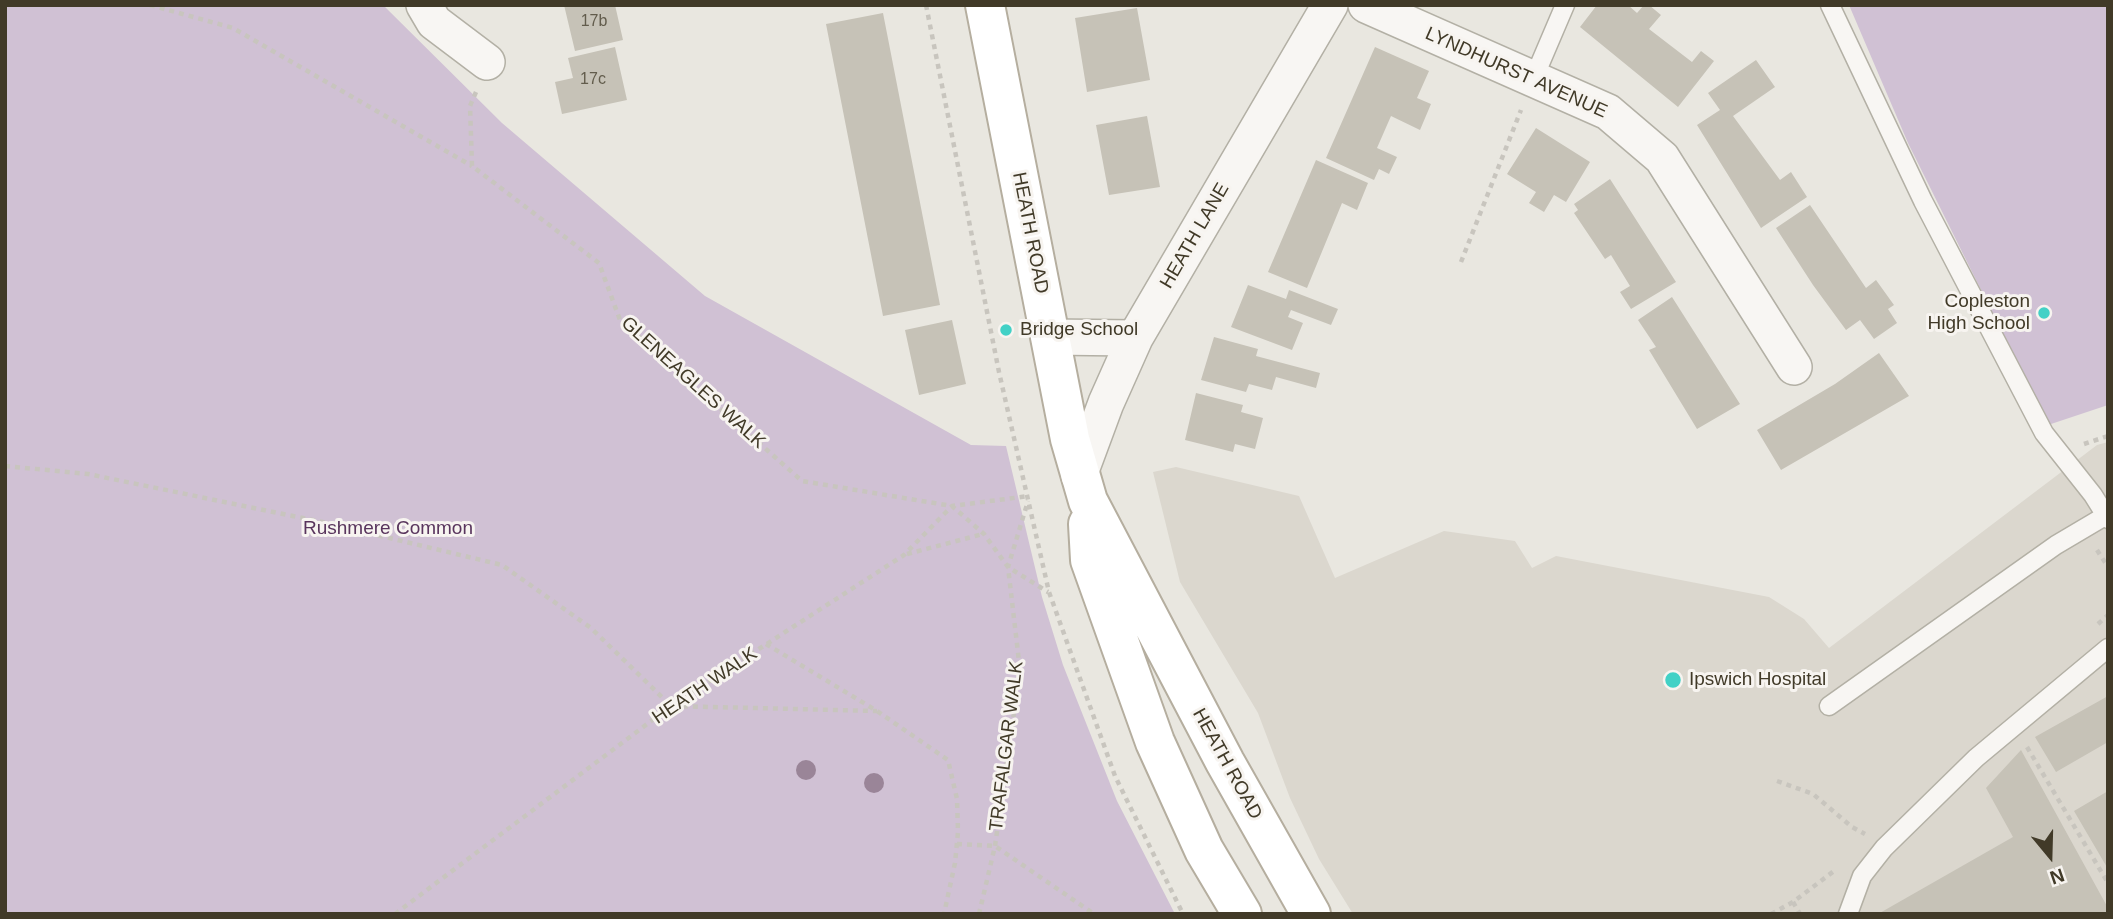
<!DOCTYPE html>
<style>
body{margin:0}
#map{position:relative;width:2113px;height:919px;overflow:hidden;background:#e9e7e0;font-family:Arial,sans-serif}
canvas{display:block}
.frame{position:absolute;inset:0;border:7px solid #413a28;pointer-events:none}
.north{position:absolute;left:2015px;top:821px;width:70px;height:70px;-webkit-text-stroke:5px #f7f4f0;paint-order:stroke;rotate:161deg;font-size:19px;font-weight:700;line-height:28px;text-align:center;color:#413a28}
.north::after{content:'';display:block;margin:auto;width:24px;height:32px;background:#413a28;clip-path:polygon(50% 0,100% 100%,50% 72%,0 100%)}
</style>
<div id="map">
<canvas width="2113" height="919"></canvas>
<div class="frame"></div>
<div class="north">N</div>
</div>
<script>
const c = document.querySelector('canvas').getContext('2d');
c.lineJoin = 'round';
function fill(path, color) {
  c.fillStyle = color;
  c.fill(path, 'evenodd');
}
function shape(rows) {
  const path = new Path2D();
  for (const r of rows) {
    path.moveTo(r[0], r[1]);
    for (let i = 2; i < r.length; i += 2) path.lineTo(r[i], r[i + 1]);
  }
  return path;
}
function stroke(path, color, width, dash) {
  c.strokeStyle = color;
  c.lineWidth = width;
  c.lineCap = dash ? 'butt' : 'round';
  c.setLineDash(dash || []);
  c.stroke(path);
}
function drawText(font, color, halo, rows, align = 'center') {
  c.font = font + ' Arial,sans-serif';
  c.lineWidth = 6;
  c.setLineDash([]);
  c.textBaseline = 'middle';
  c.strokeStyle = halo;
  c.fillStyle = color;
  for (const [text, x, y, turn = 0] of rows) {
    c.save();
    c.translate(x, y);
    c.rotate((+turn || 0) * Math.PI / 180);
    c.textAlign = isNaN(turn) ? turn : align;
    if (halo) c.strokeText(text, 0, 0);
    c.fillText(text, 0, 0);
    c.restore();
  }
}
fill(shape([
 [2108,442,2108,914,1353,914,1319,859,1290,798,1258,713,1180,582,1153,472,1176,467,1299,496,1335,578,1444,531,1515,541,1532,568,1556,556,1769,597,1804,619,1829,648,2097,445]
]), '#dbd7ce');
fill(shape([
 [5,5,383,5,502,123,705,296,971,445,1006,446,1042,597,1063,665,1117,801,1175,914,5,914],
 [1849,5,2108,5,2108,405,2048,425,1908,143]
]), '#d0c1d4');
fill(shape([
 [564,5,615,5,623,40,575,51],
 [1597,5,1628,5,1637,13,1644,5,1649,5,1661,15,1649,29,1692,62,1701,51,1714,61,1678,107,1580,27],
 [1137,8,1150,80,1087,92,1075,18],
 [883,13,940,305,883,316,826,24],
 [615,47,627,100,562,114,555,82,573,78,568,58],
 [1375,47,1429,71,1417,98,1431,104,1420,130,1391,116,1377,148,1397,157,1389,174,1379,169,1374,180,1326,158],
 [1756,60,1775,87,1733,116,1780,180,1791,172,1807,197,1761,228,1697,125,1720,110,1708,93],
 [1147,116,1160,187,1109,195,1096,125],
 [1536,128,1590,162,1566,202,1554,195,1544,212,1529,203,1536,192,1507,174],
 [1316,160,1368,183,1357,210,1342,203,1307,288,1268,272],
 [1610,179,1676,282,1631,309,1620,292,1630,286,1611,255,1605,259,1574,213,1578,210,1574,204],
 [1810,205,1866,288,1876,280,1894,305,1888,309,1897,323,1874,339,1860,320,1846,330,1813,285,1776,228],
 [1248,285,1286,299,1289,290,1338,309,1331,325,1291,310,1288,317,1303,323,1292,350,1231,327],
 [1672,297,1740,404,1697,429,1649,350,1656,347,1638,320],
 [952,320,966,384,919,395,905,330],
 [1214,337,1258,349,1256,356,1320,373,1316,388,1276,377,1272,390,1249,384,1246,392,1201,380],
 [1879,353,1909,396,1781,470,1757,430,1835,384],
 [1196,393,1243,405,1241,412,1263,418,1255,449,1235,444,1233,452,1185,440],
 [2108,696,2108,742,2056,772,2035,737],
 [2021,750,2108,908,2108,914,1878,914,2013,837,1986,788],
 [2108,791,2108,869,2074,811]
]), '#c6c2b7');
const service = shape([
 [1830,5,1923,201,2044,433,2093,495,2108,519],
 [1533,80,1565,5],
 [1829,706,2056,545,2105,516],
 [1848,914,1862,876,1884,848,1976,758,2108,648]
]);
const minor = shape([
 [424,5,434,22,487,62],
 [1366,5,1608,112,1662,158,1794,367],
 [1049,337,1135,338],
 [1079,476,1106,403,1135,338,1330,5]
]);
const primary = shape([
 [985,5,1070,439,1088,501,1225,762,1311,914],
 [1088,524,1090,560,1155,742,1204,850,1242,914]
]);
stroke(service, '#b3b0a5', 21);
stroke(minor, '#b3b0a5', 38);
stroke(primary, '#b5ae9f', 42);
stroke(shape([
 [150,5,233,28,472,166],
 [926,5,999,372,1049,592,1115,776,1183,914],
 [476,92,470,106,472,166,599,263,620,320,802,481,952,506,984,534,1008,567,1048,592],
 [1461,262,1521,110],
 [2084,444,2108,436],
 [5,466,88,474,327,523,502,565,591,628,671,706,877,711],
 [2097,550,2108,567],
 [907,554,983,534],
 [2098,624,2108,615],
 [766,644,877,711,948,760,957,799,958,832,955,863,944,914],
 [2027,747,2108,883],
 [1777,781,1813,794,1852,827,1865,834],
 [957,844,995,846,1094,914],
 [1793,902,1800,914],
 [395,914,671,706,904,555,952,506,1029,496],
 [979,914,995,846,1020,670,1008,567,1028,501],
 [1771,914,1793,902,1834,871]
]), '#c8c5be', 4.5, [5, 5]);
stroke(service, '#f8f6f3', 18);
stroke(minor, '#f8f6f3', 35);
stroke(primary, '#fff', 38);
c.fillStyle = '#9a8598';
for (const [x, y] of [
 [806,770],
 [874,783]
]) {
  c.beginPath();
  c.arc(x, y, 10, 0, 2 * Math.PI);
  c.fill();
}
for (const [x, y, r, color] of [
 [2044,313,7,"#42d1c6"],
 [1006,330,7,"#42d1c6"],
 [1673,680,9,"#42d1c6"]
]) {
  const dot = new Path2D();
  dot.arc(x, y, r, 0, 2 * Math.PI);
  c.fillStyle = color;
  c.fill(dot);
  stroke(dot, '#f7f4f0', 2.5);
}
drawText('16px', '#625c4c', null, [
 ["17b",594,22],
 ["17c",593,80]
]);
drawText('19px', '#413a28', '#f7f4f0', [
 ["LYNDHURST AVENUE",1516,73,24],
 ["HEATH ROAD",1030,233,79],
 ["HEATH LANE",1195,236,-60],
 ["GLENEAGLES WALK",693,383,42],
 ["HEATH WALK",705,686,-34],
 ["TRAFALGAR WALK",1007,746,-83],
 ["HEATH ROAD",1227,764,61]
]);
drawText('19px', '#413a28', '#f7f4f0', [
 ["Copleston",2030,302,"right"],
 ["High School",2030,324,"right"],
 ["Bridge School",1020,330],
 ["Ipswich Hospital",1689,680]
], 'left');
drawText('19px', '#59355d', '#f7f4f0', [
 ["Rushmere Common",388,529]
]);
</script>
